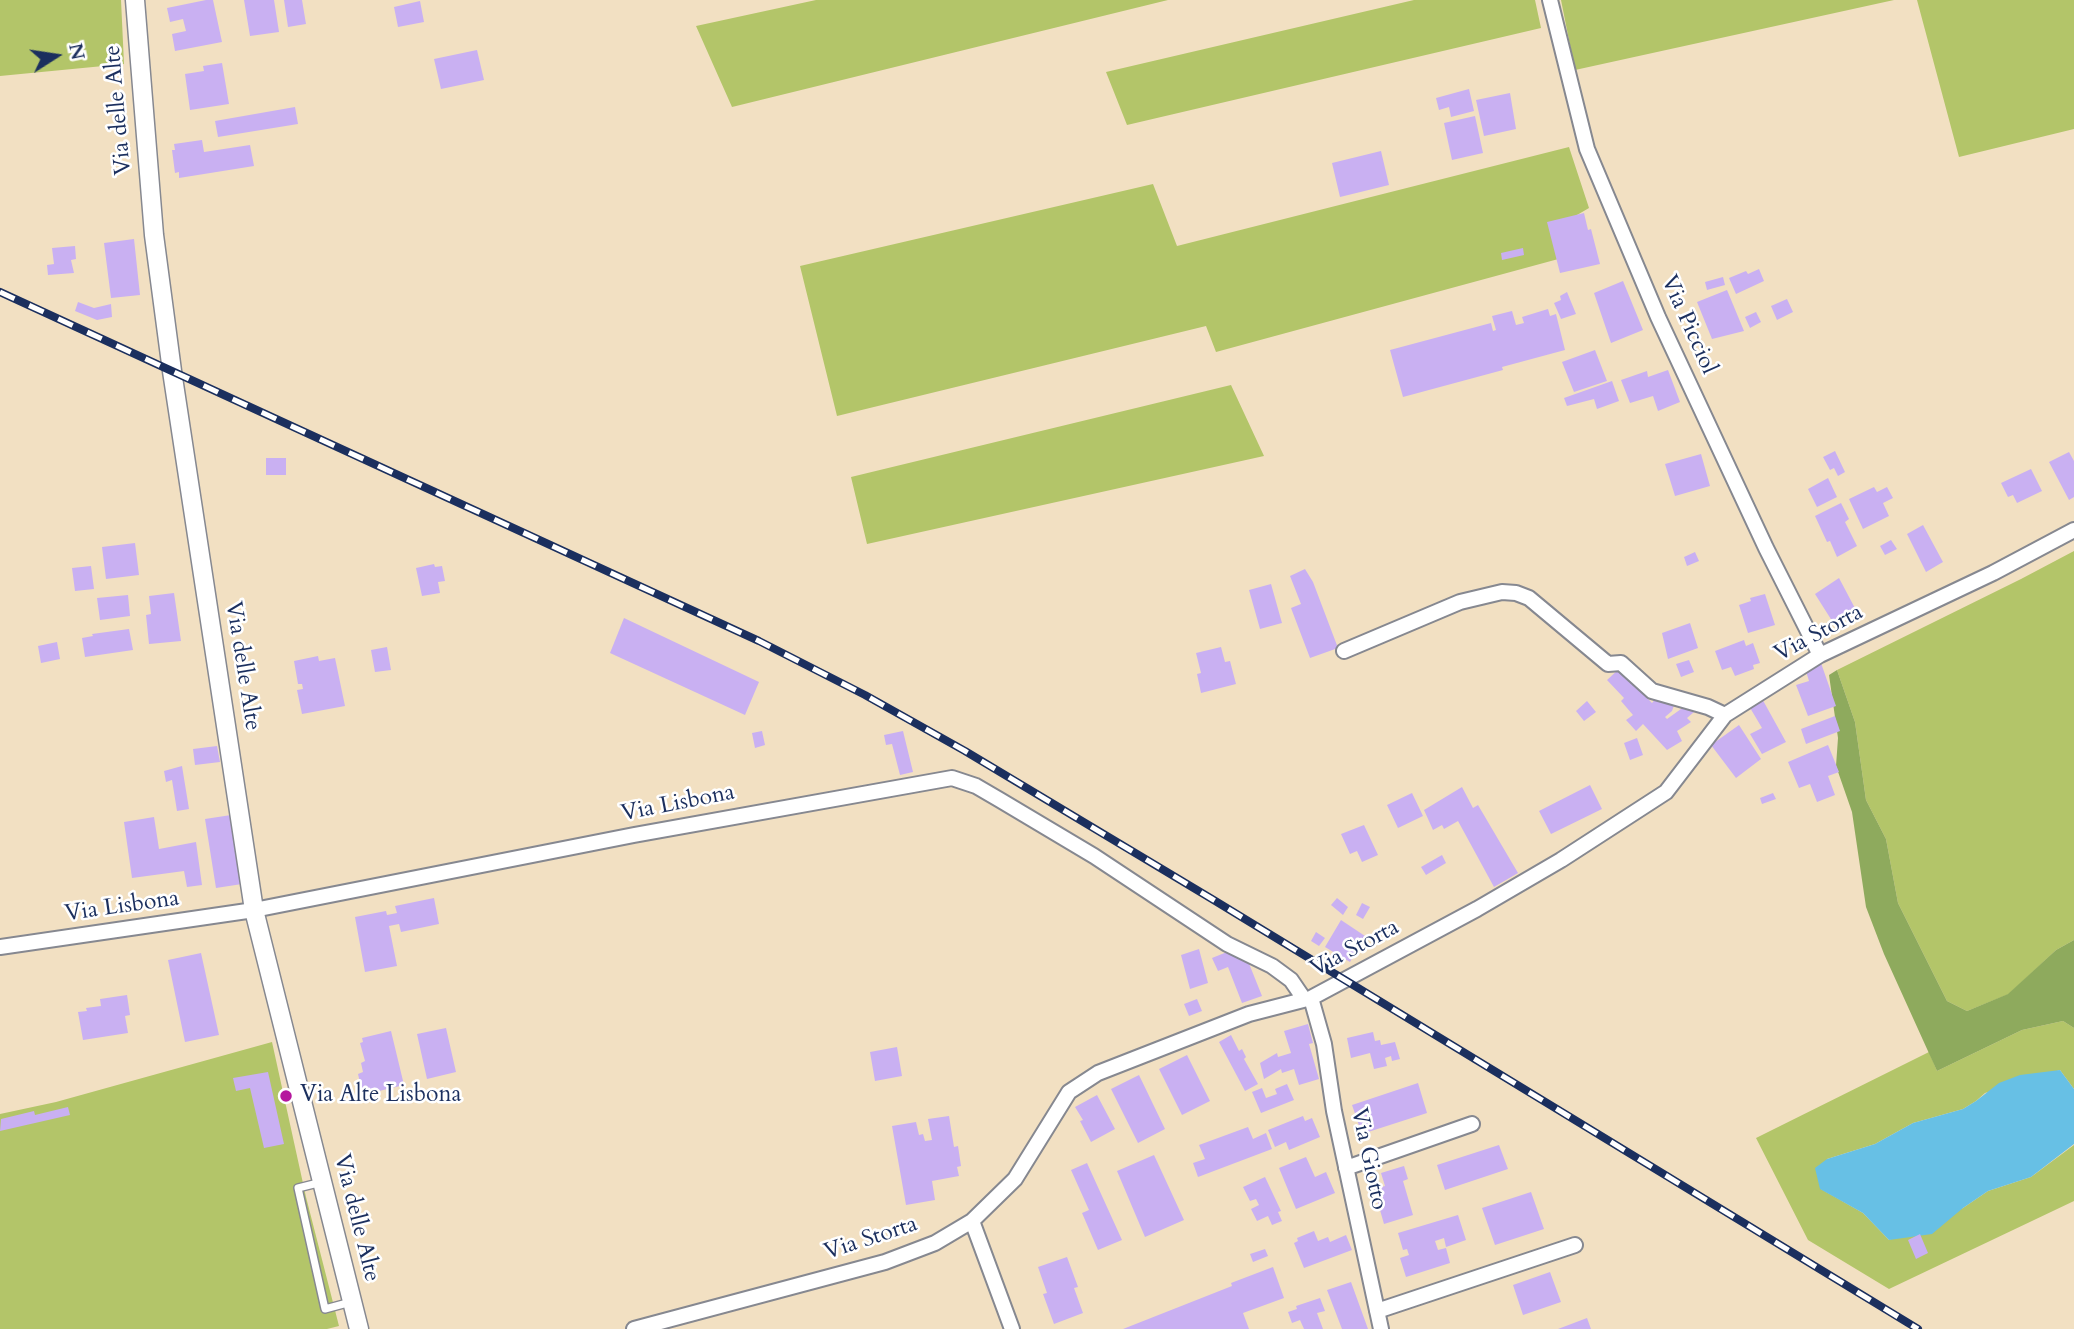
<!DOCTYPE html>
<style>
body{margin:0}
#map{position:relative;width:2074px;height:1329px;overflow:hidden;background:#f2e0c2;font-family:Cardo,serif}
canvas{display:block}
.north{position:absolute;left:21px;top:21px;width:70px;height:70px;-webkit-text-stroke:5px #fff;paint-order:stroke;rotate:78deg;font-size:19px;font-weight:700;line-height:28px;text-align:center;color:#1b2f5e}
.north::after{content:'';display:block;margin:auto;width:24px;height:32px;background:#1b2f5e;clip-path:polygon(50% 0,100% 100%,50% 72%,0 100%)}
</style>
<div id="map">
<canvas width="2074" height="1329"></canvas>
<div class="north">N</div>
</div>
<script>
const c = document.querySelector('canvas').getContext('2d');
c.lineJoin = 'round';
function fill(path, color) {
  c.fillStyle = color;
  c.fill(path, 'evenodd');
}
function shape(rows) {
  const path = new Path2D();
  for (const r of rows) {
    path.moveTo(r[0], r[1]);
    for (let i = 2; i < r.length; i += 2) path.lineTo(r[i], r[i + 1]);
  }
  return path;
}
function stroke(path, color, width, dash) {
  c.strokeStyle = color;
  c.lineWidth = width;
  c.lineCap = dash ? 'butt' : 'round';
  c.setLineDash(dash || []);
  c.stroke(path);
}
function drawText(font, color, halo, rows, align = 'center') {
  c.font = font + ' Cardo,serif';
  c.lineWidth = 5;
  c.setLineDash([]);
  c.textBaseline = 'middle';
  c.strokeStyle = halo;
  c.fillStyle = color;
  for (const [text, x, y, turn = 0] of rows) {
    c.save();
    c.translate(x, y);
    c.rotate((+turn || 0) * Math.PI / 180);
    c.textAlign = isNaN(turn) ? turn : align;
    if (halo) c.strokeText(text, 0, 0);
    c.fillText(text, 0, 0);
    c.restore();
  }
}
fill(shape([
 [0,0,121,0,124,64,0,76],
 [816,0,1168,0,732,107,696,26],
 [1414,0,1535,0,1541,28,1127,125,1106,72],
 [1561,0,1894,0,1575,70],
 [1917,0,2074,0,2074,129,1959,157],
 [1569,147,1589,208,1553,229,1562,258,1216,352,1206,326,837,416,800,266,1153,184,1177,246],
 [1231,385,1264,456,867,544,851,477],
 [2074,551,2074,940,2056,950,2009,994,1967,1011,1947,1001,1898,903,1886,839,1866,800,1855,722,1837,670,2021,579],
 [2063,1021,2074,1028,2074,1089,2060,1070,1985,1093,1976,1101,1963,1109,1913,1123,1875,1144,1827,1159,1821,1189,1863,1213,1889,1240,1963,1208,1988,1191,2031,1177,2074,1145,2074,1201,1889,1289,1808,1240,1756,1138,1929,1052,1937,1071,2022,1030],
 [272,1042,306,1197,339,1326,327,1329,0,1329,0,1114,56,1102]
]), '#b3c569');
fill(shape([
 [1837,670,1855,722,1866,800,1886,839,1898,903,1947,1001,1967,1011,2008,994,2056,950,2074,940,2074,1028,2063,1021,2022,1030,1937,1071,1884,954,1866,907,1852,812,1836,766,1838,738,1829,675]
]), '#8eaa5d');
fill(shape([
 [2060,1070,2074,1089,2074,1144,2031,1177,1988,1191,1963,1208,1932,1234,1889,1240,1863,1213,1820,1189,1815,1168,1827,1159,1875,1144,1913,1123,1963,1109,1976,1101,1999,1083,2020,1075]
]), '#67c0e5');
fill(shape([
 [206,0,213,0,222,42,175,51,172,34,186,31,183,19,170,22,167,8],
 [244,0,274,0,279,32,250,36],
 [284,0,302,0,306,24,288,27],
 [420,1,424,22,398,27,394,7],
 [477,50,484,80,441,89,434,59],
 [222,63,229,104,190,110,185,74,204,71,203,66],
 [1469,89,1474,111,1451,117,1449,107,1439,110,1436,98],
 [1510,93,1516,129,1484,136,1476,100],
 [295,107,298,124,218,137,215,121],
 [1475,116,1483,153,1452,160,1444,123],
 [202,140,204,152,250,145,254,166,179,178,179,172,175,173,172,150,175,150,174,144],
 [1381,151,1389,185,1340,197,1332,163],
 [1584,213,1588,230,1591,229,1600,264,1560,273,1547,222],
 [134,239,140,295,111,298,104,243],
 [75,246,76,259,71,260,74,273,48,275,47,265,54,264,52,248],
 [1523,248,1524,255,1502,260,1501,253],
 [1759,269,1764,281,1736,294,1729,278,1746,271,1748,274],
 [1723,277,1725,285,1707,290,1705,282],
 [1623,281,1643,330,1611,343,1594,293],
 [1727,290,1744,331,1712,339,1697,302],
 [1567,292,1576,314,1561,319,1554,303,1561,300,1560,296],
 [1787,299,1793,312,1777,320,1771,306],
 [78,302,94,308,111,304,112,317,97,320,75,311],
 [1548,309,1550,316,1556,314,1565,350,1502,367,1503,370,1403,397,1390,350,1491,323,1493,331,1496,330,1492,316,1512,311,1516,325,1524,323,1522,317],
 [1756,312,1761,322,1750,328,1745,317],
 [1595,350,1607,381,1574,392,1562,362],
 [1668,370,1680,402,1658,411,1653,396,1630,403,1621,380,1647,371,1648,377],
 [1612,381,1619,401,1597,409,1594,399,1567,406,1564,398],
 [1835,451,1845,472,1838,476,1834,468,1830,470,1823,457],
 [2069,452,2074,461,2074,497,2069,500,2049,462],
 [1701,454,1710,486,1675,496,1665,464],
 [266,458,286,458,286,475,266,475],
 [2031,469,2042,491,2017,503,2013,495,2008,497,2001,483],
 [1828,478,1837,497,1817,507,1808,489],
 [1874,487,1877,492,1887,487,1893,498,1883,503,1889,516,1863,529,1849,499],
 [1841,503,1849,519,1845,522,1857,546,1837,557,1830,541,1827,542,1815,516],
 [1923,525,1943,562,1926,572,1907,534],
 [1891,540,1897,549,1885,555,1880,546],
 [135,543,139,575,106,579,102,547],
 [1695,552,1699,561,1687,566,1684,557],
 [434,564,435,567,442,566,445,581,438,582,440,593,422,596,416,568],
 [91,566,94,589,75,591,72,568],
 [1305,569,1313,582,1338,648,1310,658,1291,608,1301,604,1290,576],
 [1839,578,1857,612,1834,624,1815,594],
 [1271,584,1282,623,1260,629,1249,590],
 [174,593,181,641,149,644,146,615,151,614,149,596],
 [1765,594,1775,625,1748,633,1739,605,1751,601,1750,598],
 [128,595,130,616,100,620,97,598],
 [624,618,759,682,745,715,610,653],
 [1690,623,1698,648,1668,659,1662,633],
 [129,629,133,650,85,657,82,638,93,636,92,634],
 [1744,640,1746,646,1753,643,1760,663,1753,665,1754,669,1735,676,1731,667,1722,670,1715,651],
 [57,642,60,659,41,663,38,646],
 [387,647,391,670,375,672,371,650],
 [1221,647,1225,662,1230,661,1236,684,1201,693,1197,674,1201,673,1196,653],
 [318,656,319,661,335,658,345,706,302,714,297,690,303,689,302,684,298,684,294,661],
 [1689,660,1694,672,1681,677,1676,664],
 [1821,663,1836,706,1808,716,1796,685,1809,681,1805,668],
 [1619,669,1652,703,1658,696,1676,700,1672,711,1665,717,1667,719,1688,704,1694,712,1687,718,1691,722,1677,731,1682,741,1667,750,1643,724,1636,731,1626,720,1633,715,1621,701,1624,698,1607,680],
 [1760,695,1786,742,1762,754,1750,734,1762,728,1746,701],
 [1587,701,1596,712,1584,721,1576,711],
 [1835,716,1840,731,1806,744,1801,729],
 [1739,725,1761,759,1736,778,1711,745],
 [762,731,765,745,755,748,752,733],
 [903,731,913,772,900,775,892,744,886,745,884,735],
 [1637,738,1643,755,1630,760,1624,743],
 [1828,745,1839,772,1828,776,1835,795,1817,802,1810,784,1799,788,1788,762],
 [217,746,220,762,195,765,193,749],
 [182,766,189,809,177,811,172,780,166,782,164,771],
 [1590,785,1602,809,1551,834,1539,811],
 [1462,787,1473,808,1478,805,1518,873,1494,887,1458,821,1444,829,1442,825,1433,830,1424,810],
 [1412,793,1423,816,1398,828,1387,805],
 [1773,793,1776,799,1762,804,1760,798],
 [231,815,242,884,216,888,205,819],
 [154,817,159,849,196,842,202,885,187,887,184,871,132,878,124,822],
 [1364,825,1378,855,1362,862,1357,851,1350,854,1341,834],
 [1442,855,1446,863,1426,875,1421,867],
 [434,898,439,924,401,932,399,924,389,926,397,966,365,972,355,917,386,911,387,915,397,913,395,906],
 [1337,898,1348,907,1343,915,1331,905],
 [1362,903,1370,907,1363,919,1356,915],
 [1341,920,1365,936,1350,962,1325,947],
 [1316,932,1325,938,1319,946,1311,941],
 [1242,946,1262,996,1242,1003,1228,967,1218,971,1212,958],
 [1199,949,1208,983,1190,989,1181,955],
 [201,953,219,1035,185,1042,168,960],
 [127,995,130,1015,125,1016,128,1033,83,1040,78,1012,87,1011,86,1008,101,1006,100,999],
 [1197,999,1202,1011,1189,1016,1184,1004],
 [1308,1024,1313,1043,1309,1044,1319,1079,1299,1085,1294,1069,1282,1073,1281,1069,1264,1079,1260,1063,1277,1053,1278,1057,1291,1053,1284,1031],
 [446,1028,456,1072,427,1079,417,1034],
 [391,1031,404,1085,379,1091,380,1096,364,1100,358,1074,363,1072,361,1063,365,1061,360,1043,363,1042,362,1038],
 [1373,1032,1375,1041,1380,1040,1381,1045,1395,1042,1400,1059,1392,1061,1391,1056,1385,1058,1387,1066,1374,1069,1370,1053,1351,1058,1347,1038],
 [1231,1035,1239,1051,1242,1049,1246,1057,1244,1059,1258,1084,1245,1091,1219,1042],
 [897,1047,902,1076,875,1081,870,1052],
 [1187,1055,1210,1101,1182,1115,1159,1069],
 [268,1072,284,1144,264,1148,250,1088,236,1091,233,1078],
 [1139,1075,1165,1129,1138,1143,1111,1089],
 [1418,1083,1427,1113,1362,1134,1352,1105],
 [1287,1084,1294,1100,1261,1113,1252,1092,1262,1088,1266,1098,1277,1094,1275,1089],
 [1097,1095,1115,1129,1091,1142,1080,1121,1083,1120,1075,1107],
 [68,1107,70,1115,0,1131,1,1119,34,1111,35,1115],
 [949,1116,954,1147,958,1146,961,1166,957,1167,959,1176,932,1181,935,1200,906,1205,892,1126,916,1122,919,1135,923,1134,925,1141,932,1140,928,1119],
 [1303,1116,1305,1121,1312,1118,1320,1137,1289,1150,1286,1142,1275,1147,1268,1130],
 [1248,1127,1253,1139,1266,1133,1272,1149,1198,1177,1193,1163,1205,1159,1199,1145],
 [1499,1145,1508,1169,1445,1190,1437,1165],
 [1154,1155,1184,1220,1145,1237,1117,1171],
 [1306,1157,1315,1177,1326,1172,1335,1193,1296,1209,1279,1168],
 [1087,1163,1122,1240,1098,1250,1082,1213,1089,1210,1071,1170],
 [1404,1166,1408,1179,1403,1181,1413,1215,1384,1224,1374,1189,1385,1186,1381,1173],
 [1265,1177,1281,1211,1278,1212,1282,1221,1272,1225,1268,1216,1257,1221,1251,1209,1259,1205,1256,1199,1250,1201,1243,1187],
 [1531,1192,1544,1229,1495,1245,1482,1208],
 [1458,1215,1466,1240,1446,1247,1444,1238,1435,1241,1438,1250,1446,1248,1450,1263,1406,1277,1400,1258,1409,1255,1407,1249,1403,1250,1398,1233],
 [1314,1231,1318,1241,1328,1237,1330,1242,1346,1235,1352,1250,1304,1268,1294,1243,1298,1241,1297,1238],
 [1920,1234,1928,1253,1916,1259,1908,1240],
 [1265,1249,1268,1256,1253,1262,1250,1254],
 [1067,1257,1078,1287,1074,1288,1083,1313,1054,1324,1043,1294,1047,1293,1038,1267],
 [1273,1267,1284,1298,1243,1313,1249,1329,1123,1329,1232,1286,1231,1283],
 [1550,1272,1561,1302,1523,1315,1513,1285],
 [1351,1282,1368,1329,1342,1329,1327,1290],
 [1320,1298,1325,1311,1317,1313,1323,1329,1304,1329,1300,1320,1292,1323,1288,1312,1297,1309,1296,1306],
 [1587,1318,1591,1329,1558,1329]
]), '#c9b0f2');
const service = shape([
 [322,1182,298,1188,325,1309,351,1302]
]);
const minor = shape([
 [1550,0,1587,149,1658,317,1766,548,1820,655],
 [1344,651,1460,602,1502,592,1516,593,1529,598,1608,664,1621,663,1652,691,1708,707,1725,715],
 [0,947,254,910,634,835,952,778,976,786,1000,800,1094,856,1227,944,1272,966,1291,980,1304,999],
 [1311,998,1324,1044,1334,1111,1381,1329],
 [1346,1168,1472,1124],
 [972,1221,1012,1329],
 [1377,1311,1575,1245],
 [634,1329,885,1262,935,1243,972,1221,1015,1179,1069,1092,1098,1073,1249,1014,1311,998,1477,909,1561,860,1666,792,1725,715,1820,655,1993,573,2074,530]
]);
const tertiary = shape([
 [135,0,154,235,172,371,254,910,359,1329]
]);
stroke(service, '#868890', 10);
stroke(minor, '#868890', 18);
stroke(tertiary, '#868890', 21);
stroke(service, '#fff', 7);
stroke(minor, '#fff', 14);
stroke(tertiary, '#fff', 18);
const rail = shape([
 [0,292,759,641,865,695,965,751,1212,899,1918,1329]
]);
stroke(rail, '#1b2f5e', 8);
stroke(rail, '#fff', 5, [16]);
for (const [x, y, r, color] of [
 [286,1096,7,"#b5179e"]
]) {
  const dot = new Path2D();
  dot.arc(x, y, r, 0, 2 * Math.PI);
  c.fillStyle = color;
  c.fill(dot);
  stroke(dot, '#fff', 2.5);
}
drawText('23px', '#1b2f5e', '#fff', [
 ["Via delle Alte",119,110,-95],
 ["Via Picciol",1688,325,66],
 ["Via Storta",1819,634,-28],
 ["Via delle Alte",242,666,81],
 ["Via Lisbona",678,804,-11],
 ["Via Lisbona",122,907,-8],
 ["Via Storta",1355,949,-28],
 ["Via Giotto",1368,1159,78],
 ["Via delle Alte",356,1218,76],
 ["Via Storta",871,1239,-18]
]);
drawText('23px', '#1b2f5e', '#fff', [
 ["Via Alte Lisbona",300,1096]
], 'left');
</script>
